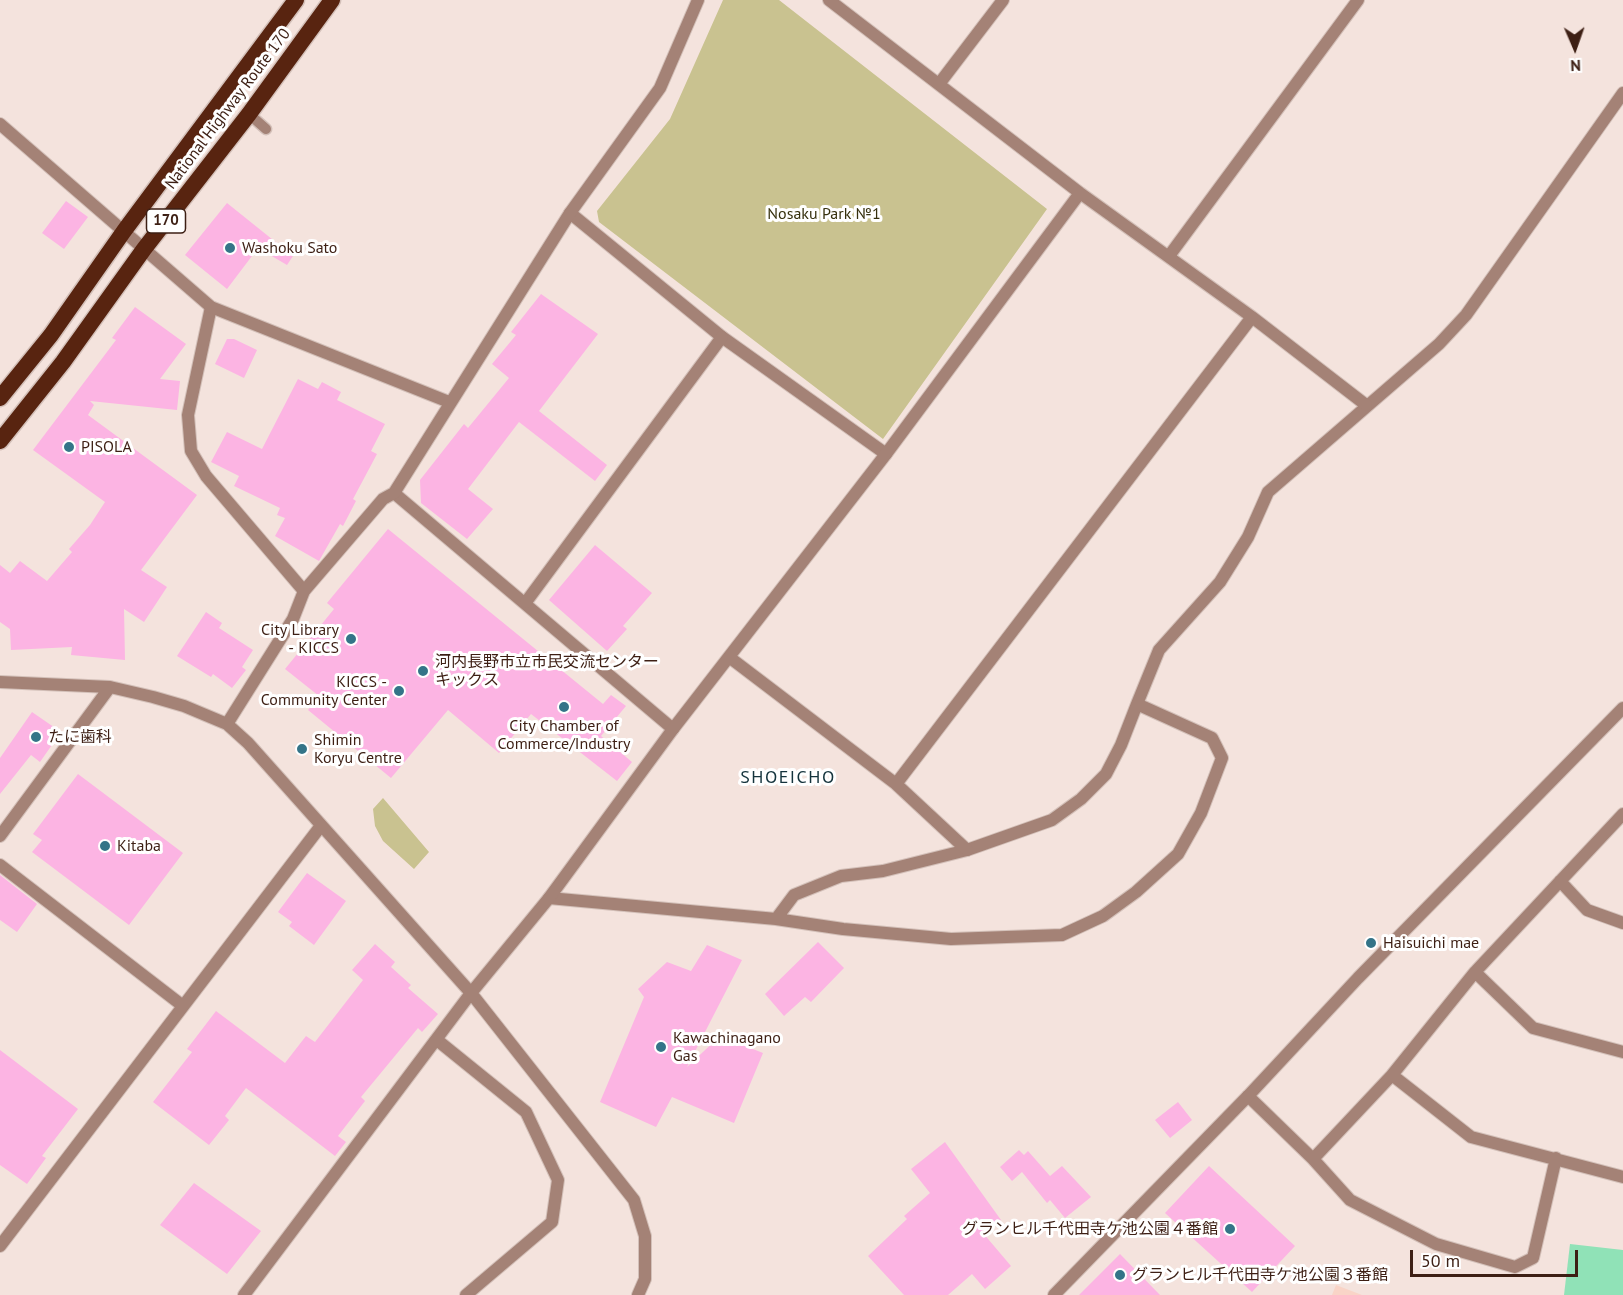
<!DOCTYPE html>
<meta charset="utf-8">
<style>
body{margin:0}
#map{position:relative;width:1623px;height:1295px;overflow:hidden;background:#f4e3dd;font-family:"PT Sans",sans-serif}
canvas{display:block}
.north{position:absolute;left:1545px;top:18px;width:60px;height:60px;-webkit-text-stroke:4px #fff;paint-order:stroke;rotate:178deg;font-size:16px;font-weight:700;line-height:24px;text-align:center;color:#3d1f14}
.north::after{content:'';display:block;margin:auto;width:21px;height:27px;background:#3d1f14;clip-path:polygon(50% 0,100% 100%,50% 72%,0 100%)}
.scale{position:absolute;left:1410px;top:1250px;width:168px;height:27px;box-sizing:border-box;border:3px solid #3d1f14;border-top:0;padding-left:8px;font-size:18px;line-height:21px;white-space:nowrap;color:#3d1f14;-webkit-text-stroke:4px #fff;paint-order:stroke}
</style>
<div id="map">
<canvas width="1623" height="1295"></canvas>
<div class="north">N</div>
<div class="scale">50 m</div>
</div>
<script>
const c = document.querySelector('canvas').getContext('2d');
c.lineJoin = 'round';
function fill(path, color) {
  c.fillStyle = color;
  c.fill(path, 'evenodd');
}
function shape(rows) {
  const path = new Path2D();
  for (const r of rows) {
    path.moveTo(r[0], r[1]);
    for (let i = 2; i < r.length; i += 2) path.lineTo(r[i], r[i + 1]);
  }
  return path;
}
function stroke(path, color, width, dash) {
  c.strokeStyle = color;
  c.lineWidth = width;
  c.lineCap = dash ? 'butt' : 'round';
  c.setLineDash(dash || []);
  c.stroke(path);
}
function drawText(font, color, halo, rows, align = 'center') {
  c.font = font + ' "PT Sans","Noto Sans JP",sans-serif';
  c.lineWidth = 6;
  c.setLineDash([]);
  c.textBaseline = 'middle';
  c.strokeStyle = halo;
  c.fillStyle = color;
  for (const [text, x, y, turn = 0] of rows) {
    c.save();
    c.translate(x, y);
    c.rotate((+turn || 0) * Math.PI / 180);
    c.textAlign = isNaN(turn) ? turn : align;
    if (halo) c.strokeText(text, 0, 0);
    c.fillText(text, 0, 0);
    c.restore();
  }
}
fill(shape([
 [1336,1285,1362,1295,1332,1295]
]), '#f9d4c7');
fill(shape([
 [723,0,779,0,1047,209,883,439,599,222,597,211,670,119],
 [383,798,429,852,414,869,383,841,375,826,373,809]
]), '#c9c290');
fill(shape([
 [1570,1244,1623,1250,1623,1295,1564,1295]
]), '#90e2b7');
fill(shape([
 [66,201,88,217,64,249,42,233],
 [227,203,293,256,287,265,258,248,227,289,185,255],
 [541,294,598,334,539,411,607,465,595,481,519,422,468,489,493,509,467,539,421,503,420,480,464,424,468,428,509,378,492,364,516,335,511,332],
 [135,307,186,344,160,379,180,381,177,410,90,401,94,405,88,415,197,495,141,570,167,587,144,622,124,609,125,660,71,655,72,647,11,650,10,629,0,622,0,565,10,573,20,561,47,581,72,552,69,549,90,525,105,502,33,450,116,340,112,338],
 [227,339,234,339,257,350,244,378,215,364],
 [298,379,318,389,322,382,341,392,337,400,385,424,371,451,377,454,353,499,356,501,343,526,340,524,319,561,275,536,285,518,277,515,280,508,234,486,239,476,211,462,227,432,262,449],
 [388,529,603,704,611,695,626,706,601,736,632,762,617,781,531,714,499,753,448,710,391,778,308,710,319,696,285,669,334,609,327,603],
 [595,545,652,593,623,626,627,629,607,651,549,600],
 [206,612,222,623,219,628,253,650,242,667,246,670,232,688,213,674,211,677,177,656],
 [32,712,61,732,40,762,31,755,0,794,0,758],
 [78,774,183,853,129,925,32,852,42,840,33,834],
 [307,873,346,901,314,945,289,926,292,922,278,912],
 [0,875,37,904,17,932,0,920],
 [818,942,844,968,811,1002,805,997,784,1016,765,994],
 [375,944,395,962,391,967,411,985,408,988,438,1014,422,1032,418,1028,361,1097,365,1101,338,1136,346,1142,335,1156,246,1088,225,1116,229,1120,209,1145,153,1102,192,1052,187,1049,216,1011,285,1063,306,1036,315,1042,363,980,352,970],
 [707,945,742,960,687,1067,720,1036,763,1053,734,1123,672,1097,656,1127,600,1102,644,997,638,989,667,962,691,971],
 [0,1050,78,1109,42,1156,46,1158,27,1184,0,1165],
 [1178,1102,1192,1120,1170,1138,1155,1120],
 [945,1142,1001,1220,983,1233,1011,1266,985,1289,972,1274,948,1295,904,1295,868,1256,907,1219,904,1216,930,1193,911,1169],
 [1019,1150,1024,1155,1028,1151,1050,1176,1062,1166,1091,1197,1065,1218,1050,1200,1047,1203,1022,1172,1012,1181,1000,1167],
 [1209,1166,1295,1246,1252,1292,1165,1213],
 [194,1183,261,1231,227,1274,160,1225],
 [1120,1254,1160,1295,1079,1295]
]), '#fcb4e3');
const service = shape([
 [249,114,266,129]
]);
const minor = shape([
 [570,213,722,337,886,454],
 [211,307,188,415,191,451,206,476,304,591],
 [394,493,673,729],
 [1560,881,1587,910,1623,923],
 [549,898,776,919,843,929,951,939,1062,935,1103,916,1136,892,1178,854,1201,813,1222,758,1212,738,1137,704,1159,650,1220,582,1248,537,1268,492,1439,344,1466,315,1623,93],
 [776,919,794,895,841,876,883,871,967,850,1052,820,1081,799,1106,774,1121,745,1137,704],
 [1475,972,1533,1028,1623,1052],
 [437,1040,526,1112,558,1180,552,1222,466,1295],
 [1392,1075,1471,1137,1623,1177],
 [1248,1096,1313,1159,1350,1200,1436,1244,1515,1267,1533,1258,1556,1158],
 [1313,1159,1392,1075,1475,972,1623,814]
]);
const tertiary = shape([
 [829,0,1080,193,1252,317,1366,405],
 [939,84,1003,0],
 [0,124,211,307,449,402],
 [1169,256,1358,0],
 [526,602,722,337],
 [729,657,896,784,967,850],
 [0,682,110,687,153,697,184,706,227,724,248,743,471,993,634,1200,645,1236,645,1279,638,1295],
 [227,724,293,619,304,591,383,499,394,493,570,213,660,88,698,0],
 [896,784,1252,317],
 [0,836,110,687],
 [0,865,183,1006],
 [0,1246,320,827],
 [244,1295,471,993,549,898,673,729,886,454,1080,193],
 [1054,1295,1248,1096,1358,978,1623,708]
]);
const trunk = shape([
 [0,398,51,335,124,231,296,0],
 [0,441,63,362,144,249,249,114,332,0]
]);
stroke(service, '#d3c0b9', 13);
stroke(minor, '#d3c0b9', 14);
stroke(tertiary, '#d3c0b9', 14);
stroke(trunk, '#d3c0b9', 19);
stroke(service, '#a48276', 10);
stroke(minor, '#a48276', 12);
stroke(tertiary, '#a48276', 12);
stroke(trunk, '#582410', 16);
for (const [x, y, r, color] of [
 [230,248,6,"#347488"],
 [69,447,6,"#347488"],
 [351,639,6,"#347488"],
 [423,671,6,"#347488"],
 [399,691,6,"#347488"],
 [564,707,6,"#347488"],
 [36,737,6,"#347488"],
 [302,749,6,"#347488"],
 [105,846,6,"#347488"],
 [1371,943,6,"#347488"],
 [661,1047,6,"#347488"],
 [1230,1229,6,"#347488"],
 [1120,1275,6,"#347488"]
]) {
  const dot = new Path2D();
  dot.arc(x, y, r, 0, 2 * Math.PI);
  c.fillStyle = color;
  c.fill(dot);
  stroke(dot, '#fff', 2);
}
for (const [x, y, w] of [
 [166,221,39]
]) {
  const box = new Path2D();
  box.roundRect(x - w / 2, y - 12, w, 24, 4.5);
  c.fillStyle = '#fff';
  c.fill(box);
  stroke(box, '#3d1f14', 1.5);
}
drawText('bold 15px', '#3d1f14', null, [
 ["170",166,221]
]);
drawText('16px', '#3d1f14', '#fff', [
 ["National Highway Route 170",228,109,-53]
]);
drawText('16px', '#36300d', '#fff', [
 ["Nosaku Park №1",824,214]
]);
drawText('16px', '#3d1f14', '#fff', [
 ["Washoku Sato",242,248],
 ["PISOLA",81,447],
 ["City Library",339,630,"right"],
 ["- KICCS",339,648,"right"],
 ["河内長野市立市民交流センター",435,662],
 ["キックス",435,680],
 ["KICCS -",387,682,"right"],
 ["Community Center",387,700,"right"],
 ["City Chamber of",564,726,"center"],
 ["Commerce/Industry",564,744,"center"],
 ["たに歯科",48,737],
 ["Shimin",314,740],
 ["Koryu Centre",314,758],
 ["Kitaba",117,846],
 ["Haisuichi mae",1383,943],
 ["Kawachinagano",673,1038],
 ["Gas",673,1056],
 ["グランヒル千代田寺ケ池公園４番館",1218,1229,"right"],
 ["グランヒル千代田寺ケ池公園３番館",1132,1275]
], 'left');
c.letterSpacing = '1.5px';
drawText('18px', '#14333c', '#fff', [
 ["SHOEICHO",788,778]
]);
c.letterSpacing = '0px';
</script>
